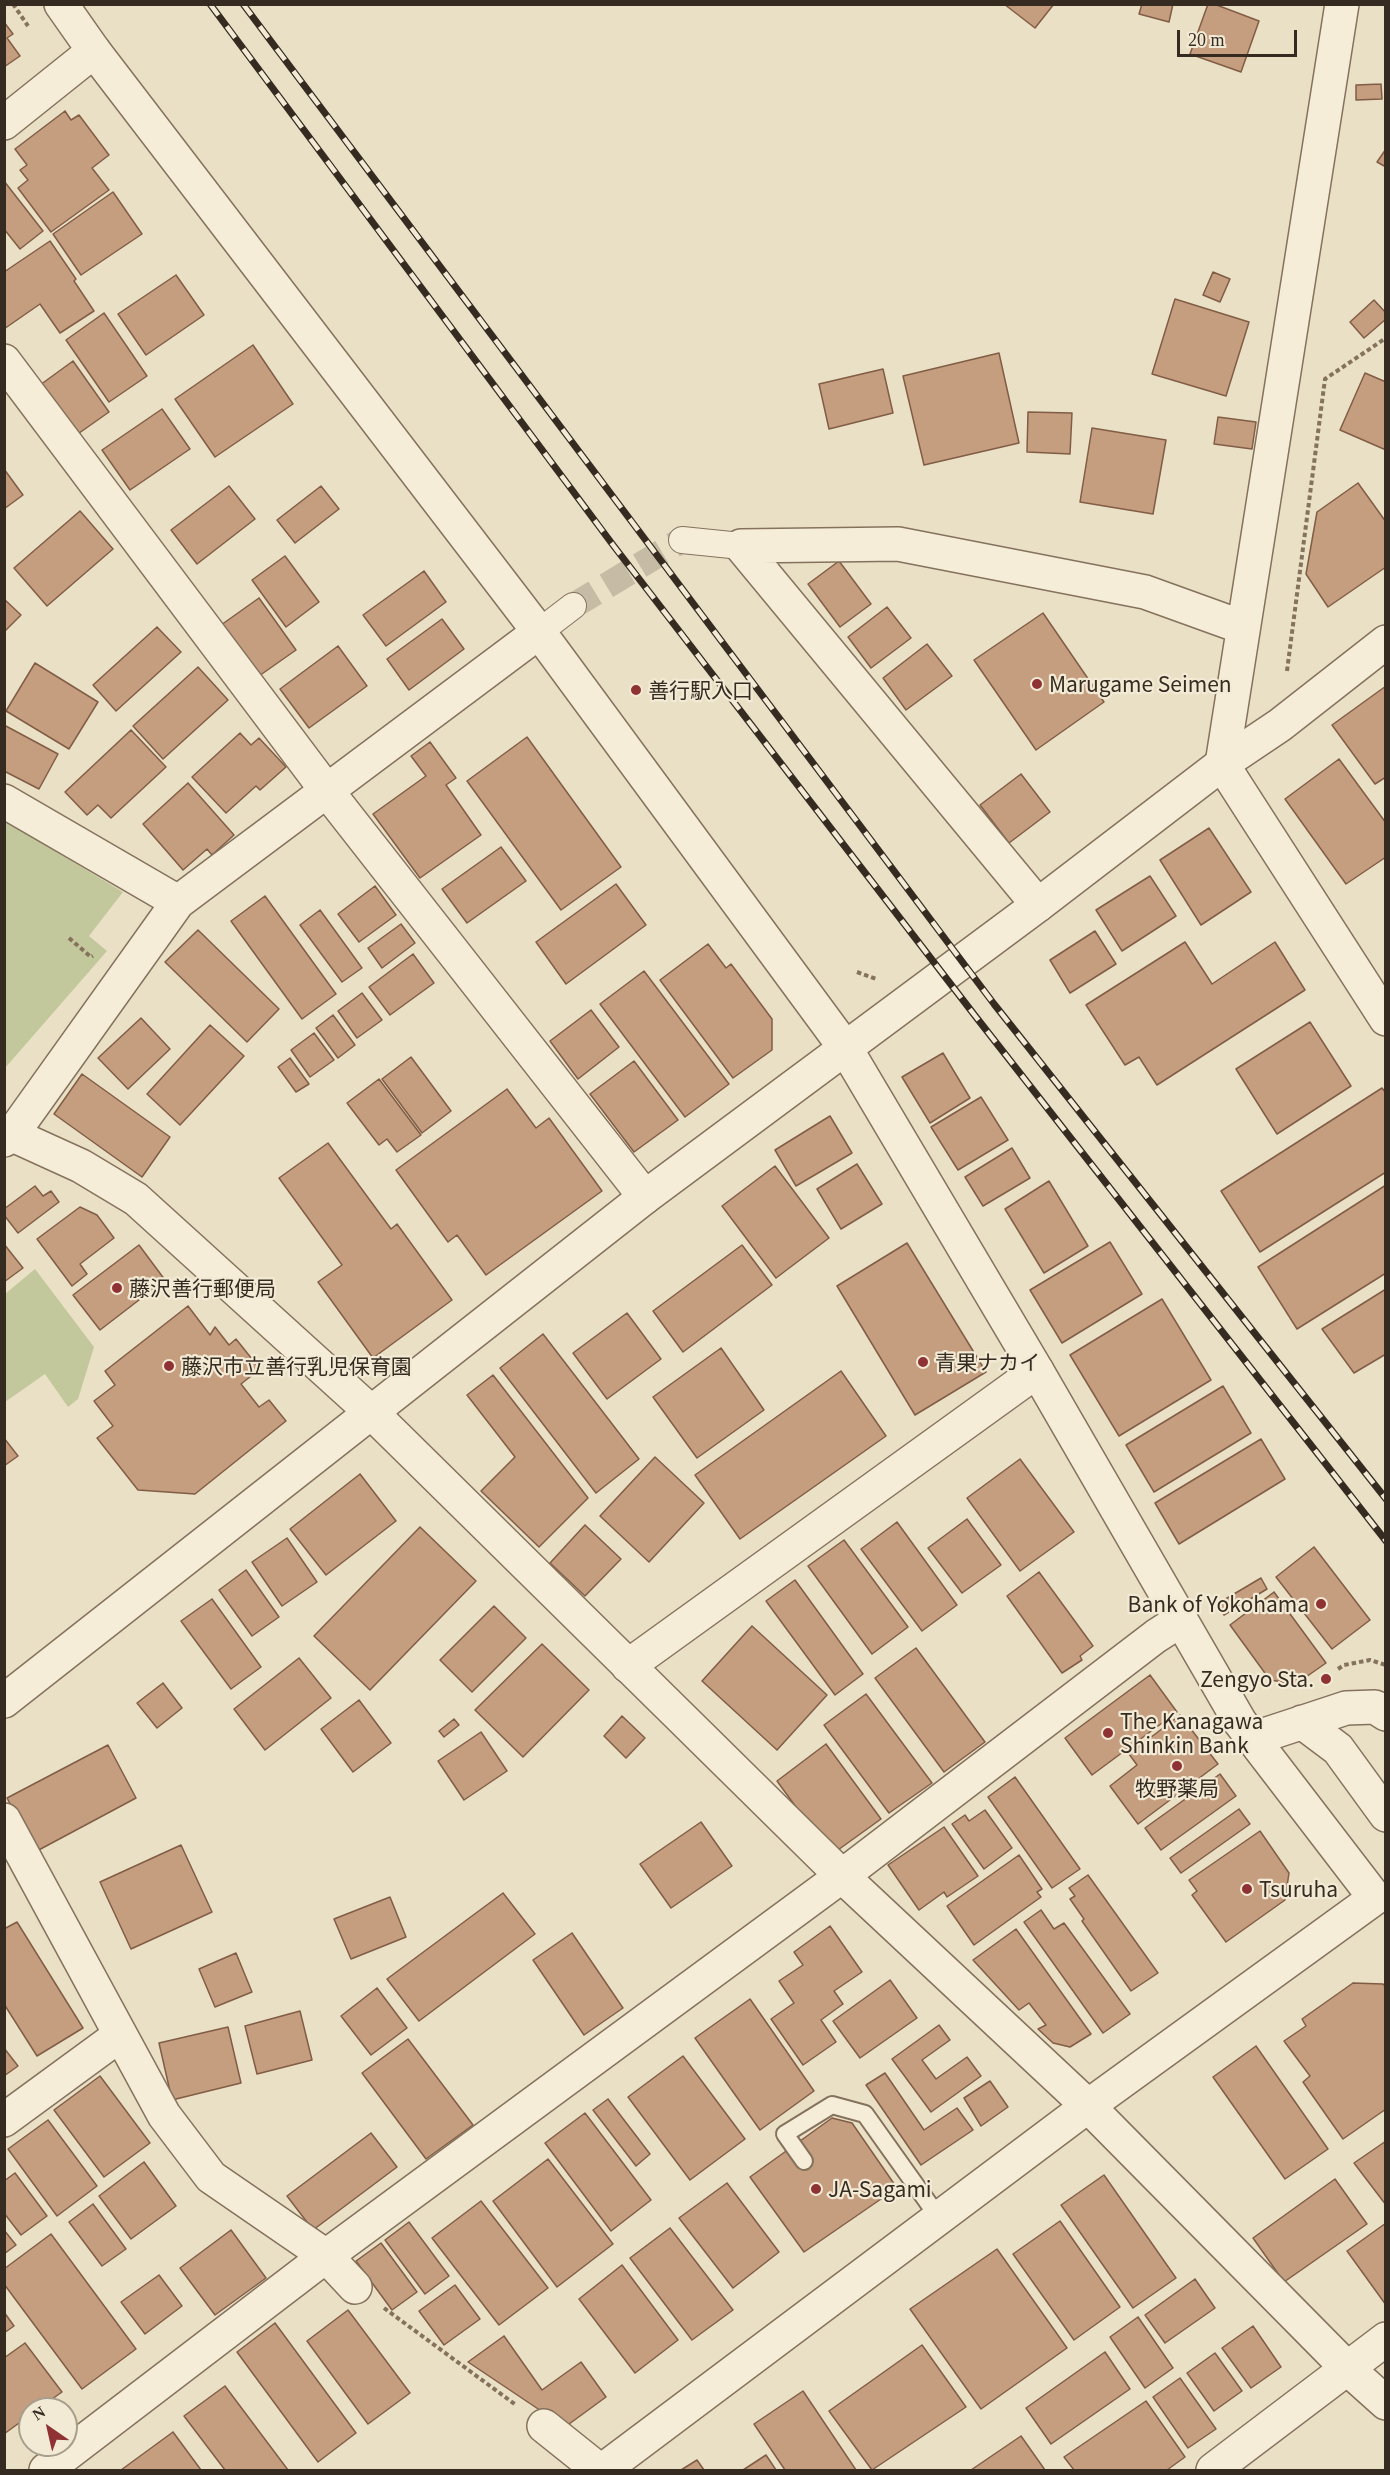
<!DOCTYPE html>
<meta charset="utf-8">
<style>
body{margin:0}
#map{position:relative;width:1390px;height:2475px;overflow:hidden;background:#eae0c6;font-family:Georgia,serif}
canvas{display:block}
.frame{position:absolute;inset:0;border:6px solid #362b20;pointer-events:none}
.north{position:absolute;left:18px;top:2397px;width:60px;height:60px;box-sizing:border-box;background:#f3ead5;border:2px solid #a79e8d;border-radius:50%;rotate:326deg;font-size:16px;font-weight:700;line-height:24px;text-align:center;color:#362b20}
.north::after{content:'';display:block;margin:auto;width:21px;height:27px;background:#8e3233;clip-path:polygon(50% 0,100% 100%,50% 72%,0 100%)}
.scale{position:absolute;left:1177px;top:30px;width:120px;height:27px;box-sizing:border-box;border:3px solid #362b20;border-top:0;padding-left:8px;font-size:18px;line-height:21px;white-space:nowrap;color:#362b20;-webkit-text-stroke:4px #f3ead5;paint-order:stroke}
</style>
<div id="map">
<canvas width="1390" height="2475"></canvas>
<div class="frame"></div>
<div class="north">N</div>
<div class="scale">20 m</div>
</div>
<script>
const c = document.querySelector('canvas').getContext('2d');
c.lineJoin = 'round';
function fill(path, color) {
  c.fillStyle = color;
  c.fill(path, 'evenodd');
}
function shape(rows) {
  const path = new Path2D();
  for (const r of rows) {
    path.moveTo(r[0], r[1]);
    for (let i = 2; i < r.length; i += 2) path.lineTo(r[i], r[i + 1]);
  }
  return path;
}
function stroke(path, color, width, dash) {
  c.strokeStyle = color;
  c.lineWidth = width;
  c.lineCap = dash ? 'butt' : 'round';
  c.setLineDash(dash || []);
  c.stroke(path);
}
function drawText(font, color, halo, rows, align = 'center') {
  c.font = font + ' Georgia,"Noto Sans JP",serif';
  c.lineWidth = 4.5;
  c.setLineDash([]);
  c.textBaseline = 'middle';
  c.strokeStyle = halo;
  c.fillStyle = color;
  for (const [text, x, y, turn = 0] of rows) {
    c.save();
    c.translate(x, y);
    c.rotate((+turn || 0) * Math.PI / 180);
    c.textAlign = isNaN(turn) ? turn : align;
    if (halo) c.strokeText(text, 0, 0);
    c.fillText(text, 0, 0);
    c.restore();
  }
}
fill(shape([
 [5,821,123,892,89,936,107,951,5,1068],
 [35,1269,94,1347,78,1399,68,1407,45,1374,5,1402,5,1294]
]), '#c2c89b');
const building = shape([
 [1004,4,1054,4,1035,28,1004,4],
 [1142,4,1173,4,1169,22,1139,14,1142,4],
 [1208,4,1214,4,1259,21,1241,72,1190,54,1208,4],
 [4,22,13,34,7,38,20,56,4,67,4,22],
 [1381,84,1382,99,1356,100,1356,85,1381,84],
 [65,111,71,120,79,115,109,155,92,168,109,190,51,232,18,188,28,180,20,170,27,165,15,149,65,111],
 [1386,149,1386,167,1377,162,1386,149],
 [4,181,43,231,20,249,4,229,4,181],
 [113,192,142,234,81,275,53,234,113,192],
 [50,241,76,279,74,281,94,311,60,333,40,304,4,329,4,272,50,241],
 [1213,272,1230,279,1220,302,1203,295,1213,272],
 [176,275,204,315,146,355,118,314,176,275],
 [1175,299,1249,322,1226,396,1152,374,1175,299],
 [1374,300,1386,313,1386,319,1364,338,1350,322,1374,300],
 [104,313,147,376,109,402,66,340,104,313],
 [253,345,293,404,215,457,175,399,253,345],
 [999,353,1019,443,924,465,903,376,999,353],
 [73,361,109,412,75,436,40,385,73,361],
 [883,369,893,413,829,429,819,384,883,369],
 [1365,373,1386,382,1386,450,1340,430,1365,373],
 [162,409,190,449,130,490,102,450,162,409],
 [1028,412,1072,413,1070,454,1027,452,1028,412],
 [1218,417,1256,422,1252,449,1214,444,1218,417],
 [1092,428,1166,440,1153,514,1080,502,1092,428],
 [4,469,23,495,4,509,4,469],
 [1358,483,1386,522,1386,567,1328,607,1306,574,1317,512,1358,483],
 [229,486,255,519,197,564,171,530,229,486],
 [321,486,339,509,295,543,277,520,321,486],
 [80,511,113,549,47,606,14,568,80,511],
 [285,556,319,602,286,627,252,580,285,556],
 [839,561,871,604,840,627,808,584,839,561],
 [424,571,446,602,386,646,363,615,424,571],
 [259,598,296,650,259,676,221,625,259,598],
 [4,599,21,615,4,632,4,599],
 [887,607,911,638,871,668,848,637,887,607],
 [1043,613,1104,702,1036,750,974,660,1043,613],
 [442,619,464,649,409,690,387,659,442,619],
 [157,627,181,652,116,711,93,685,157,627],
 [927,644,952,676,906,710,883,678,927,644],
 [338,646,367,686,309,728,280,689,338,646],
 [35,663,98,702,69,749,6,711,35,663],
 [198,667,228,700,163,759,133,726,198,667],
 [1386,686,1386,777,1375,784,1332,725,1386,686],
 [4,725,58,754,39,789,4,771,4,725],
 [131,730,166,767,111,818,98,805,87,815,65,792,131,730],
 [240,733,251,745,259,738,286,767,260,790,256,786,226,813,192,777,240,733],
 [527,737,621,867,561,910,467,781,527,737],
 [430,742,456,778,446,785,481,835,420,878,373,814,426,776,411,756,430,742],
 [1339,759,1386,823,1386,857,1346,884,1285,799,1339,759],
 [1021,774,1050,812,1009,843,980,805,1021,774],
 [188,783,234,835,212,855,207,849,183,870,143,824,188,783],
 [1209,828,1251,892,1201,925,1160,860,1209,828],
 [501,847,526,881,467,923,442,889,501,847],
 [1150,876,1176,916,1122,951,1096,910,1150,876],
 [616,884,646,925,566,984,536,942,616,884],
 [375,886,396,915,359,942,338,914,375,886],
 [265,896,336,994,302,1019,231,921,265,896],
 [320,910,362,968,342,982,300,925,320,910],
 [401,924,415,943,382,968,368,948,401,924],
 [198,930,279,1009,247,1042,165,962,198,930],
 [1095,931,1116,964,1070,993,1050,960,1095,931],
 [1185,942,1212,984,1275,942,1305,990,1157,1085,1139,1057,1125,1065,1086,1005,1185,942],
 [708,944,726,968,731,964,772,1019,772,1050,733,1078,660,980,708,944],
 [413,954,434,983,390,1015,369,987,413,954],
 [644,971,729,1084,685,1117,600,1004,644,971],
 [362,993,382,1020,357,1038,338,1011,362,993],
 [591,1010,619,1047,578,1079,550,1041,591,1010],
 [333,1015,355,1045,338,1058,316,1028,333,1015],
 [141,1018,170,1049,128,1089,98,1058,141,1018],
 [1310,1022,1351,1086,1277,1134,1236,1069,1310,1022],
 [210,1025,244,1056,180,1125,147,1094,210,1025],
 [314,1033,334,1060,310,1077,291,1050,314,1033],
 [943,1053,970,1098,930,1123,902,1077,943,1053],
 [411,1057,451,1111,422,1133,382,1079,411,1057],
 [290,1058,309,1084,296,1092,278,1067,290,1058],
 [634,1061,678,1120,634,1152,590,1094,634,1061],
 [82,1074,170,1137,142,1177,54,1114,82,1074],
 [379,1079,421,1135,397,1152,387,1139,379,1145,347,1103,379,1079],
 [1382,1088,1386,1093,1386,1172,1260,1252,1221,1191,1382,1088],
 [507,1089,536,1128,549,1118,602,1191,486,1275,457,1235,448,1242,396,1170,507,1089],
 [981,1097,1008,1140,958,1170,931,1127,981,1097],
 [830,1116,852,1153,796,1186,775,1150,830,1116],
 [328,1143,391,1229,397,1224,452,1300,373,1358,318,1282,342,1265,279,1178,328,1143],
 [1012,1148,1030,1178,983,1206,965,1177,1012,1148],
 [857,1164,882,1204,841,1229,817,1189,857,1164],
 [775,1166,829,1238,776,1278,722,1206,775,1166],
 [1049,1181,1088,1246,1044,1273,1005,1209,1049,1181],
 [1386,1185,1386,1273,1297,1329,1258,1267,1386,1185],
 [35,1186,43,1196,51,1191,59,1202,18,1233,4,1215,4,1209,35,1186],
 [80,1207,97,1215,114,1238,80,1264,87,1274,72,1286,37,1239,80,1207],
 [1110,1242,1142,1294,1062,1343,1030,1290,1110,1242],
 [907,1243,986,1372,915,1415,837,1286,907,1243],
 [4,1244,23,1268,4,1282,4,1244],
 [139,1245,165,1280,100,1330,73,1295,139,1245],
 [742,1245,772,1285,683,1352,653,1311,742,1245],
 [1386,1289,1386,1354,1354,1373,1322,1329,1386,1289],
 [1162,1299,1211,1380,1119,1436,1070,1355,1162,1299],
 [188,1306,210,1335,215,1327,229,1345,236,1339,260,1369,241,1384,259,1407,269,1400,286,1421,195,1494,138,1490,97,1438,113,1426,94,1401,115,1385,105,1371,188,1306],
 [627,1313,661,1359,607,1399,573,1353,627,1313],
 [543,1334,639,1459,596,1493,500,1368,543,1334],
 [721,1348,764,1410,697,1458,653,1397,721,1348],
 [841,1371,886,1436,740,1539,695,1475,841,1371],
 [493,1375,588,1498,539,1547,481,1491,515,1457,467,1395,493,1375],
 [1223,1386,1251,1433,1154,1492,1126,1445,1223,1386],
 [4,1438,18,1456,4,1466,4,1438],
 [1261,1439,1285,1479,1179,1544,1155,1503,1261,1439],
 [655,1457,704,1503,649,1562,600,1516,655,1457],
 [1020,1459,1074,1532,1020,1571,967,1498,1020,1459],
 [360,1474,396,1521,326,1575,290,1529,360,1474],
 [967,1519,1001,1565,962,1593,928,1548,967,1519],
 [897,1522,957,1605,922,1631,861,1549,897,1522],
 [585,1525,621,1559,585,1596,550,1563,585,1525],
 [420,1527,476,1581,370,1690,314,1636,420,1527],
 [287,1538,317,1582,282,1606,252,1562,287,1538],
 [844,1540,908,1627,872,1654,808,1566,844,1540],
 [1314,1547,1370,1620,1332,1649,1276,1577,1314,1547],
 [246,1570,279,1617,252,1636,219,1590,246,1570],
 [1039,1572,1093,1646,1080,1656,1082,1660,1062,1673,1007,1596,1039,1572],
 [1261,1578,1267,1589,1224,1615,1217,1604,1261,1578],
 [795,1580,863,1674,835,1695,766,1601,795,1580],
 [1274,1592,1326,1663,1296,1684,1270,1680,1230,1625,1274,1592],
 [212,1599,261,1667,231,1689,181,1621,212,1599],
 [494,1606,526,1638,472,1692,440,1660,494,1606],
 [752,1626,827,1695,777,1750,702,1681,752,1626],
 [542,1644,589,1690,523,1757,475,1710,542,1644],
 [916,1648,985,1742,944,1772,875,1678,916,1648],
 [299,1658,331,1698,265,1750,234,1709,299,1658],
 [1150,1675,1177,1712,1092,1775,1065,1738,1150,1675],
 [163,1683,182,1708,157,1728,137,1703,163,1683],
 [866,1694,932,1783,889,1813,824,1725,866,1694],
 [359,1700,391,1743,353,1772,321,1729,359,1700],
 [1180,1715,1218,1764,1138,1824,1110,1786,1137,1765,1129,1754,1180,1715],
 [622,1716,645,1738,626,1758,604,1736,622,1716],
 [454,1719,459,1725,444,1737,439,1731,454,1719],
 [481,1732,507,1771,464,1800,438,1761,481,1732],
 [826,1744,881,1819,831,1855,777,1781,826,1744],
 [108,1745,136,1798,35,1852,7,1798,108,1745],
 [1220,1774,1236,1796,1161,1850,1145,1828,1220,1774],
 [1015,1777,1080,1869,1052,1888,988,1797,1015,1777],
 [1239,1809,1250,1824,1181,1873,1170,1858,1239,1809],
 [985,1810,1012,1848,984,1869,952,1824,965,1815,969,1821,985,1810],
 [701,1822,732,1866,671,1908,640,1864,701,1822],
 [944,1827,978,1876,947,1897,944,1892,919,1910,888,1865,944,1827],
 [1260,1831,1289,1873,1285,1900,1226,1942,1192,1895,1197,1891,1189,1880,1260,1831],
 [181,1845,212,1912,131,1949,100,1882,181,1845],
 [1019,1855,1042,1889,1037,1892,1041,1897,974,1945,947,1906,1019,1855],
 [1088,1875,1158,1973,1131,1991,1082,1921,1084,1919,1070,1899,1075,1896,1069,1888,1088,1875],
 [503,1893,535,1934,419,2021,387,1979,503,1893],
 [390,1897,406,1937,351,1959,334,1919,390,1897],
 [1041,1910,1054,1929,1064,1923,1130,2014,1103,2033,1024,1922,1041,1910],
 [17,1922,83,2028,37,2056,4,2004,4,1929,17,1922],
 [830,1926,862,1972,834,1991,843,2004,821,2020,836,2042,803,2065,771,2019,794,2003,779,1981,803,1965,794,1952,830,1926],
 [1016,1929,1091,2034,1070,2047,1053,2043,1038,2029,1046,2025,1029,2003,1019,2010,973,1960,1016,1929],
 [572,1933,623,2008,584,2035,533,1960,572,1933],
 [236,1953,252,1992,215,2007,199,1969,236,1953],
 [890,1980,917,2018,860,2058,833,2021,890,1980],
 [1353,1983,1383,1984,1386,1987,1386,2109,1343,2139,1303,2082,1310,2076,1284,2041,1306,2026,1302,2019,1353,1983],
 [377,1988,407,2028,371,2055,341,2016,377,1988],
 [750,1999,814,2091,760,2130,695,2038,750,1999],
 [300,2011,312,2060,257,2074,245,2026,300,2011],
 [939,2025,950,2040,922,2060,936,2079,967,2057,981,2076,931,2112,892,2059,939,2025],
 [228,2027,241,2083,172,2100,159,2043,228,2027],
 [408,2039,473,2125,426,2159,362,2073,408,2039],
 [1256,2046,1328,2149,1285,2179,1213,2077,1256,2046],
 [4,2048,18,2066,4,2076,4,2048],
 [683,2056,745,2139,690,2180,628,2097,683,2056],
 [885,2073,924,2130,957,2108,973,2130,921,2165,866,2085,885,2073],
 [100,2076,150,2143,104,2177,54,2110,100,2076],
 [990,2081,1008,2107,981,2126,964,2098,990,2081],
 [608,2099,650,2154,636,2166,593,2110,608,2099],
 [585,2113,651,2200,611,2231,545,2143,585,2113],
 [832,2118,852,2123,897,2188,804,2252,750,2177,832,2118],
 [48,2120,97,2186,57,2216,8,2149,48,2120],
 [371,2133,397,2167,313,2230,287,2196,371,2133],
 [1386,2141,1386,2205,1354,2163,1386,2141],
 [548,2159,613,2244,557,2287,493,2201,548,2159],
 [144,2162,176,2206,131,2239,99,2196,144,2162],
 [15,2173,47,2216,21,2235,4,2213,4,2181,15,2173],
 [1104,2175,1176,2278,1133,2308,1061,2205,1104,2175],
 [1335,2179,1367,2224,1284,2282,1253,2238,1335,2179],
 [727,2183,779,2252,733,2288,679,2218,727,2183],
 [481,2201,548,2288,499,2325,432,2238,481,2201],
 [93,2204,126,2249,102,2266,69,2222,93,2204],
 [1060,2221,1120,2307,1074,2340,1013,2254,1060,2221],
 [409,2222,449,2276,425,2294,385,2240,409,2222],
 [1386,2223,1386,2305,1347,2251,1386,2223],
 [670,2228,733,2310,692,2340,630,2258,670,2228],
 [4,2230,16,2245,4,2254,4,2230],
 [231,2230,266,2278,215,2315,180,2268,231,2230],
 [51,2234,136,2349,82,2389,4,2284,4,2269,51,2234],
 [381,2243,417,2292,392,2310,356,2261,381,2243],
 [997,2249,1067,2348,981,2409,910,2309,997,2249],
 [622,2265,678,2340,635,2373,579,2299,622,2265],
 [159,2275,182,2306,145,2334,121,2302,159,2275],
 [1195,2279,1215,2308,1165,2343,1145,2315,1195,2279],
 [455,2285,480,2319,444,2345,419,2311,455,2285],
 [348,2310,410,2393,368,2424,307,2341,348,2310],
 [4,2312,14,2326,4,2333,4,2312],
 [1138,2317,1173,2368,1145,2388,1110,2337,1138,2317],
 [275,2323,356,2433,318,2462,237,2352,275,2323],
 [1253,2326,1281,2367,1251,2388,1222,2348,1253,2326],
 [504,2336,542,2390,581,2362,606,2397,565,2427,468,2362,504,2336],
 [25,2343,62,2392,38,2409,30,2409,30,2415,4,2434,4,2358,25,2343],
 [922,2345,966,2407,872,2470,829,2411,922,2345],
 [1105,2352,1130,2389,1051,2444,1026,2408,1105,2352],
 [1215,2353,1242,2391,1214,2411,1187,2373,1215,2353],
 [1180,2378,1216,2429,1188,2448,1153,2397,1180,2378],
 [225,2386,288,2470,225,2470,184,2416,225,2386],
 [803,2391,856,2470,785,2470,754,2424,803,2391],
 [1146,2401,1185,2457,1167,2470,1074,2470,1064,2457,1146,2401],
 [173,2432,201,2470,121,2470,173,2432],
 [1021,2436,1045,2470,971,2470,1021,2436],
 [766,2455,776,2470,743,2470,766,2455],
 [697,2460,704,2470,681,2470,697,2460]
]);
fill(building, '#c59d7f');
stroke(building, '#815d45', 1.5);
stroke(shape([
 [573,606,682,540]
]), '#c6bca5', 26, [26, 13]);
const service = shape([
 [804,2161,785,2134,832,2105,865,2114,939,2218]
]);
const pedestrian = shape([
 [682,540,741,546],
 [539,632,573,606]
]);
const minor = shape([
 [4,123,94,51],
 [4,361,327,791,645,1197],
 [1222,764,1342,4],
 [4,801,178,902],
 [1038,905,741,546,898,544,1145,592,1242,627],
 [4,1140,13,1133,178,902,539,632],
 [628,1666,1037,1371],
 [1302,1722,1338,1749,1386,1815],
 [1252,1739,1346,1708,1375,1707,1386,1714],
 [4,1820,164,2115,211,2177,326,2256,355,2287],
 [4,2120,120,2035],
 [544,2426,599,2470],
 [46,2470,326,2256,842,1876,1156,1636,1181,1620],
 [1213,2470,1386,2339]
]);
const tertiary = shape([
 [61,4,94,51,539,632,846,1049,1037,1371,1240,1722,1375,1898,1088,2106,603,2470],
 [1222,764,1386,1019],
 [4,1131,81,1166,136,1199,371,1412,842,1876,1088,2106,1348,2369,1386,2403],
 [4,1701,645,1197,1038,905,1222,764,1280,725,1386,642]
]);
stroke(service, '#84725d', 20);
stroke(pedestrian, '#84725d', 28);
stroke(minor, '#84725d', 36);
stroke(tertiary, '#84725d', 36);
stroke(shape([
 [13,4,28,26],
 [1287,671,1325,379,1386,338],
 [69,938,91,957,93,956],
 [857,972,876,979],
 [1338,1669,1344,1665,1370,1660,1386,1665],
 [384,2308,516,2405]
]), '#84725d', 4, [4.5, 3]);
stroke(service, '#f6edd9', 16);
stroke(pedestrian, '#f6edd9', 26);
stroke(minor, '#f6edd9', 33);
stroke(tertiary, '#f6edd9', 33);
const rail = shape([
 [210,4,613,545,976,1017,1386,1541],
 [243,4,994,1004,1386,1499]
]);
stroke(rail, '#362b20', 7);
stroke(rail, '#f3ead5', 4.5, [14]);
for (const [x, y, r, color] of [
 [1037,684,6,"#8e3233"],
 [636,690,6,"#8e3233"],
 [117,1288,6,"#8e3233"],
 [923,1362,6,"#8e3233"],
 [169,1366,6,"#8e3233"],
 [1321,1604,6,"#8e3233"],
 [1326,1679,6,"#8e3233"],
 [1108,1733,6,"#8e3233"],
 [1177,1766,6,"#8e3233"],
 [1247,1889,6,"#8e3233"],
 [816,2189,6,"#8e3233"]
]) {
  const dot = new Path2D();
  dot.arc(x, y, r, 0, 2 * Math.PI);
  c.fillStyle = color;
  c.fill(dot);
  stroke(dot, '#f3ead5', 2);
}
drawText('21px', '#362b20', '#f3ead5', [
 ["Marugame Seimen",1049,684],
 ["善行駅入口",648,690],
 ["藤沢善行郵便局",129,1288],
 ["青果ナカイ",935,1362],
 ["藤沢市立善行乳児保育園",181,1366],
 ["Bank of Yokohama",1309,1604,"right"],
 ["Zengyo Sta.",1314,1679,"right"],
 ["The Kanagawa",1120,1721],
 ["Shinkin Bank",1120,1745],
 ["牧野薬局",1177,1788,"center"],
 ["Tsuruha",1259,1889],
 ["JA-Sagami",828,2189]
], 'left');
</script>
